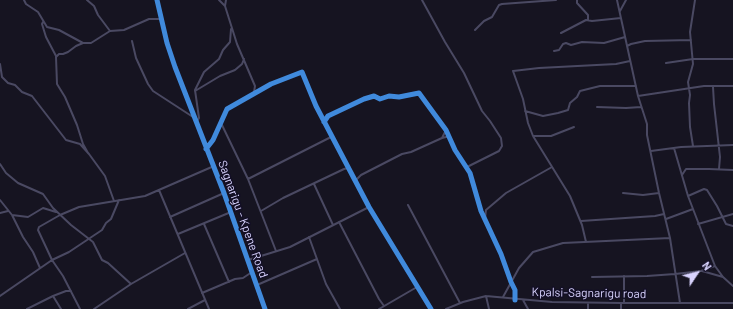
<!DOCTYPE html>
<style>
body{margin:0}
#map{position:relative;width:733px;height:309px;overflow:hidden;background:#161421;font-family:Barlow,sans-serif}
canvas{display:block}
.north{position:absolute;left:677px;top:253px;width:40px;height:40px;-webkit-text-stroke:3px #130f26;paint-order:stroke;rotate:55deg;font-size:11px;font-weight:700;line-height:16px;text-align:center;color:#d9d4ff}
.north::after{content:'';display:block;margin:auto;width:14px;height:18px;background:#d9d4ff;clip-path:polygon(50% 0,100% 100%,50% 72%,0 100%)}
</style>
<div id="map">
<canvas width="733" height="309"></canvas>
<div class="north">N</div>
</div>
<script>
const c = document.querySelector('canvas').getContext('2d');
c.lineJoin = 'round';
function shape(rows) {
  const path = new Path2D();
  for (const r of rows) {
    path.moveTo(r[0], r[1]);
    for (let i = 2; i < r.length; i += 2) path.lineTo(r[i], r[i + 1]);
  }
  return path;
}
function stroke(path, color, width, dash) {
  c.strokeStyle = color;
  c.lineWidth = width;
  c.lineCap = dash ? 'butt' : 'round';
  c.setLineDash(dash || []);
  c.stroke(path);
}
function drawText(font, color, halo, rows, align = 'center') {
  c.font = font + ' Barlow,sans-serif';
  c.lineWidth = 3;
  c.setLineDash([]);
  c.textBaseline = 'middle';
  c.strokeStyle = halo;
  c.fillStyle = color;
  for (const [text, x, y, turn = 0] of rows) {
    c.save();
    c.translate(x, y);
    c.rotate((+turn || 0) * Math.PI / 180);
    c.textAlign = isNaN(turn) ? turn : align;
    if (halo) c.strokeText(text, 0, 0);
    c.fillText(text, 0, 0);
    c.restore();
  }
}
stroke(shape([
 [24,0,26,4,38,12,47,27,59,30,83,43],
 [87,0,94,6,98,15,110,31],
 [219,0,225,6,237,44,255,86,254,92],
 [422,0,445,42,464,73,482,111,490,121,501,138,502,146,499,151,467,167],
 [577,0,577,3,588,15,588,20],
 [617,0,638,96,647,124,647,135,659,193,670,238,680,303],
 [225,6,226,0],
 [620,11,626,0],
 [43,22,42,24,46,37,56,56],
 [475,30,484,21,492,17,499,5,502,4,556,0],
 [561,33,586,20,592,21,621,18],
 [132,41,136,58,148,84,153,91,193,117],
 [627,46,631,44,645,41,691,40],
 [554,51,559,50,563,44,566,43,571,45,582,42,604,43,625,37],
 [666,63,693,59,733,59],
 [0,64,2,77,8,83,15,85,22,92,32,96,66,140,80,144,89,154,105,176,114,201],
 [713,87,714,104,720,157,719,169],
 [195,91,220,76,235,70,242,64,244,59],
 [638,96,704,86,733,86],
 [597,107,626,108,641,107],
 [525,111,543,116,558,113,568,110,570,103,577,97,580,91,600,86,636,86],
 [324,122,328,116,364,99,374,96,380,99,389,96,399,97,419,93,446,130,455,150,470,173,481,211,501,254,511,282,515,290,515,300],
 [196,123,199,118,195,90,204,72,219,59,223,50,230,42,231,29],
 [221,123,248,179,276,251],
 [533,136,551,136,574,127],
 [442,138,446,130],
 [693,146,690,127,689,103,690,95,688,82,693,64,690,32,695,0],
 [207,148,213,140,227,109,271,84,302,72,316,106,369,207,431,309],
 [674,148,688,196,715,266,723,277,733,286],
 [651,151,681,147,733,145],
 [88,153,83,144,77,125,65,97,57,84,56,57,59,54,63,54,68,52,76,46,83,43,91,43,110,31,124,30,149,19,161,19],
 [0,164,6,173,18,183,43,194,53,208,71,225,93,242,102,260,108,263,131,284],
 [682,175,686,169,709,169,733,170],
 [248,179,331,137],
 [355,181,361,175,402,154,411,152,442,138,450,136],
 [314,184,333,225],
 [159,190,209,309],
 [623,193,643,195,659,193],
 [688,196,704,189,707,190,717,206,726,224,733,226],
 [0,200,12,215,23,237,33,252,40,268],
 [408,205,460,303],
 [261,211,283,198,344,169,348,168],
 [0,213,8,211],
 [12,215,28,217,43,208,56,212],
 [170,217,224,193],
 [485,219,486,210,506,193,552,167],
 [666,219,693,209],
 [581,221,655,216,664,214],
 [339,222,379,299,384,306],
 [204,224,229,282],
 [698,224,733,214],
 [178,234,231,212],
 [309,237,326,284,340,309],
 [586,242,582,225,570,196,533,136,528,123,523,99,513,71,539,68,616,64,630,61],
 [248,260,290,247,369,207],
 [702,271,723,277],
 [592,277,647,276,675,274,701,271,715,266],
 [257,285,317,259],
 [202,293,235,279,243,278,252,272],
 [0,296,52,260,38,230,39,227,60,215,79,207,145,196,214,166],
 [53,296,61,309],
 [486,296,489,309],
 [503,297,519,268,533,252,563,243,670,238],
 [523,300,528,309],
 [621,303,621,309],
 [624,303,624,276],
 [27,309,53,296,66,291,71,291],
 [80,309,63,276,52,260,69,252,102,230,106,223,111,219,119,200],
 [94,309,131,284,185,253],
 [188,309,205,300],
 [379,309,417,287],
 [446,309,463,302,486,296,552,302,621,303,733,303],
 [588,309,588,303]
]), '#4a4962', 2);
stroke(shape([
 [157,0,167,43,175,67,224,193,265,309]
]), '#575674', 2.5);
stroke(shape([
 [157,0,167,43,175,67,224,193,265,309],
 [324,122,328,116,364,99,374,96,380,99,389,96,399,97,419,93,446,130,455,150,470,173,481,211,501,254,511,282,515,290,515,300],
 [206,149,213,140,227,109,271,84,302,72,316,106,369,207,431,309]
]), '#408adc', 5);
drawText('12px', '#d9d4ff', '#130f26', [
 ["Sagnarigu - Kpene Road",243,219,70],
 ["Kpalsi-Sagnarigu road",589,293,1]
]);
</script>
